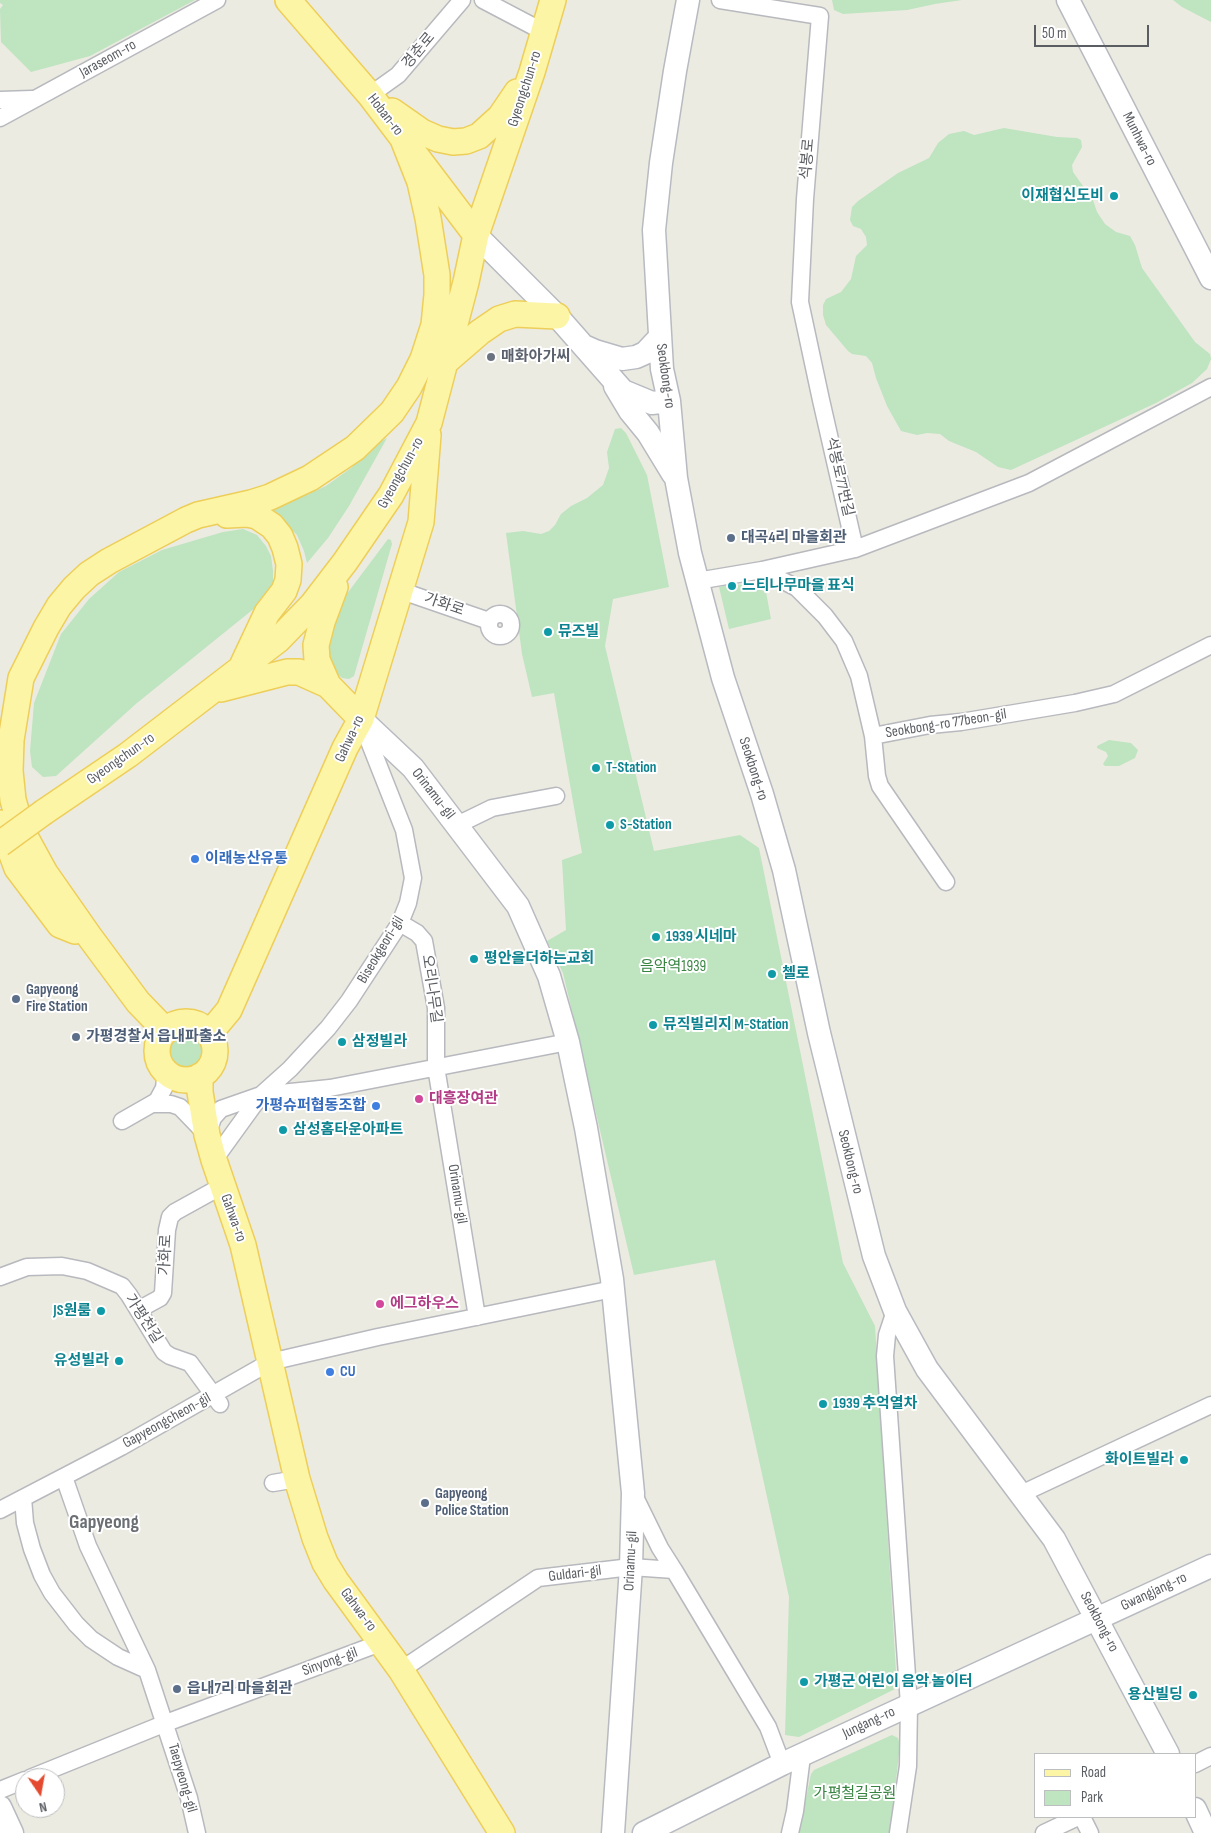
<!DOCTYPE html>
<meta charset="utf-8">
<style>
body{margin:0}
#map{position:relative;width:1211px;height:1833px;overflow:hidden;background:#ecebe1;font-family:"Sofia Sans Condensed",sans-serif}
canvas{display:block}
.legend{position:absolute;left:1034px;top:1753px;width:162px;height:65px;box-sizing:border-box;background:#fff;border:1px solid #bdbec0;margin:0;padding:6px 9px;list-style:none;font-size:15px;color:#5a5d62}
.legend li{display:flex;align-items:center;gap:10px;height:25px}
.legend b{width:25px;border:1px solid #bdbec0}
.north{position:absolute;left:15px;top:1768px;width:50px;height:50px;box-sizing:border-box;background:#fff;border:1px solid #bdbec0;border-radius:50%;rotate:168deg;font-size:14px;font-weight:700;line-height:20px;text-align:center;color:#5a5d62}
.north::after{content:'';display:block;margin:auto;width:18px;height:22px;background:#e44a2f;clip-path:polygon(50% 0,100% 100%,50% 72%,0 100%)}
.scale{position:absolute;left:1034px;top:25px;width:115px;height:22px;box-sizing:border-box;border:2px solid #5a5d62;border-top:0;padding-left:6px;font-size:15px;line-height:18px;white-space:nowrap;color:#5a5d62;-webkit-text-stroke:4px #fff;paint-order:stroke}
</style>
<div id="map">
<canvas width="1211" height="1833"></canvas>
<ul class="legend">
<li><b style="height:6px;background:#fdf5a6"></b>Road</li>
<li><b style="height:14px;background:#bee4c0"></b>Park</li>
</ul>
<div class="north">N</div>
<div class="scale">50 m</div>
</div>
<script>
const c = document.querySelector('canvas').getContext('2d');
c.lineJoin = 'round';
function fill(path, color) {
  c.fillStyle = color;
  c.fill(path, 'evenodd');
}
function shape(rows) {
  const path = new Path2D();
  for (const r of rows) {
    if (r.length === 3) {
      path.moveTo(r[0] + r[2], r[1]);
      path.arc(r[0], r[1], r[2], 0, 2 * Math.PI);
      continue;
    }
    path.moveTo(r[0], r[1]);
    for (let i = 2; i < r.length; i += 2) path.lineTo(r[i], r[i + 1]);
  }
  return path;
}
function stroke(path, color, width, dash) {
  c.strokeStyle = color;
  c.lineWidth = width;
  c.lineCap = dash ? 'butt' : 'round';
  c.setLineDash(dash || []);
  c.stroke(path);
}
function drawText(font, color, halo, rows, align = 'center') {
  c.font = font + ' "Sofia Sans Condensed","Noto Sans KR",sans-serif';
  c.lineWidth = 4;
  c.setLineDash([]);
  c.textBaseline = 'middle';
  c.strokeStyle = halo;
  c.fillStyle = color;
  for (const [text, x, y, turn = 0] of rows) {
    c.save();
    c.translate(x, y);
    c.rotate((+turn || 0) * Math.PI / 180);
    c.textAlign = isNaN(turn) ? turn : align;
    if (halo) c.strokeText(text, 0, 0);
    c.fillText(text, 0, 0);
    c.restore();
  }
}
fill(shape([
 [0,0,195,0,90,56,31,72,1,42,0,9,3,5,0,3],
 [832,0,962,0,935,4,907,10,843,14,834,10],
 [1173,0,1211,0,1211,22,1182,7],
 [1004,128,1057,137,1077,138,1081,140,1082,147,1072,165,1073,172,1093,200,1097,212,1105,224,1116,232,1130,236,1135,245,1142,268,1195,342,1210,354,1211,359,1207,369,1192,383,1156,403,1011,470,998,467,976,452,949,441,940,434,927,433,917,435,901,431,887,406,876,378,872,363,866,356,852,354,848,351,826,325,823,315,823,305,826,299,841,292,851,279,856,256,867,245,866,237,861,229,853,226,850,220,852,207,858,201,898,173,929,158,938,143,949,134,964,131,974,135],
 [621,428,626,433,647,475,669,587,613,599,605,646,654,851,740,835,759,848,843,1263,875,1326,897,1688,799,1737,785,1735,789,1597,715,1260,634,1275,563,973,547,941,566,930,562,860,582,853,554,693,532,697,522,654,506,533,523,531,541,534,549,531,555,525,561,514,571,506,587,498,603,485,609,468,607,452,615,429],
 [387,438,349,506,328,538,307,563,304,551,297,535,281,519,266,513,326,486,351,468,378,443],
 [243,529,257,535,266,546,271,556,273,571,273,584,256,607,137,703,56,776,43,777,32,767,30,751,34,703,61,634,89,599,119,572,162,550,223,532],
 [388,539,391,540,392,544,354,676,349,679,342,678,324,662,334,611],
 [734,584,751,586,766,592,771,619,729,629,719,587],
 [1109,740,1131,743,1138,750,1135,758,1119,766,1105,766,1103,764,1108,756,1106,752,1097,748,1097,746],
 [187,1052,20],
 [892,1735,898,1738,900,1745,890,1833,799,1833,811,1774,814,1770]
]), '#bee4c0');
const street = shape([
 [483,0,544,32],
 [720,0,820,16,805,199,800,302,821,400,855,549,762,570],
 [370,95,398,75,462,0],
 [0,100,32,99],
 [0,118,217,0],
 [855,549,1029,483,1211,387],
 [697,581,762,570,797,588,825,616,844,641,859,676,873,736,930,725,961,722,1075,703,1114,694,1211,645],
 [399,590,489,621],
 [500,625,11],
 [873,736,877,776,880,786,946,882],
 [457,825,492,808,556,796],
 [400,923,417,933,424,941,436,1008,436,1067,477,1317],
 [154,1104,171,1104,180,1107,207,1135,213,1118,221,1109,261,1095,330,1088,568,1042],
 [122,1121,157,1101,164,1088,166,1071],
 [214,1160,261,1095,290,1069,328,1028,349,1001,400,923,408,903,413,878,404,830,361,721],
 [0,1277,27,1267,62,1266,87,1271,122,1286,129,1295,164,1352,170,1356,190,1363,220,1404],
 [138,1310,160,1298,163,1293,167,1230,170,1217,175,1212,222,1186],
 [895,1311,887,1335,885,1356,909,1705,908,1766,898,1833],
 [64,1477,88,1546,147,1670,189,1798,197,1833],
 [273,1483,297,1479],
 [1021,1494,1211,1405],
 [634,1495,660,1548,674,1570],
 [23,1498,25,1523,32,1549,42,1575,52,1593,76,1624,91,1639,118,1657,147,1670],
 [0,1510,121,1447,270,1362,378,1337,613,1289],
 [401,1670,538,1578,631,1567,674,1570,768,1727,782,1764],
 [1195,1764,1211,1756],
 [30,1778,166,1723,383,1642],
 [0,1790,25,1780],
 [1082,1817,1090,1833],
 [790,1833,795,1811,802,1756],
 [1044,1833,1078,1817]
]);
const secondary = shape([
 [688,0,675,71,661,163,654,230,662,369,669,401,676,478,690,553,723,678,762,794,784,870,819,1033,874,1256,895,1311,927,1369,1054,1539,1168,1754],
 [1068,0,1211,278],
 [476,235,557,316,623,391,652,403,669,401],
 [586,347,595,351,622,359,636,357,645,353,660,337],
 [615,386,630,411,648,433,673,474],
 [361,719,413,768,518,906,549,976,568,1042,586,1128,612,1279,633,1493,631,1567,613,1833],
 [0,1807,12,1833],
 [1195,1809,1206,1833],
 [644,1833,782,1764,1211,1566]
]);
const primary = shape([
 [288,0,370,95,476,235],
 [392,111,422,132,438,139,453,142,466,141,479,136,500,117,517,92],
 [443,364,480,332,499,319,515,314,557,316],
 [227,515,247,514,257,516,272,526,280,536,285,548,289,564,288,580,284,591,267,613,243,664],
 [335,587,322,622,316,645,317,660,328,685,361,719],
 [221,689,287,672,299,672,328,685],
 [44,812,128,755,278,640,312,605,345,562,391,495,429,423,466,282,476,235,532,72,553,0],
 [0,823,17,868,60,925,75,931],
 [186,1051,29],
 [166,1031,138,1002,89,936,45,873,22,831,13,800,10,771,11,740,21,678,46,628,59,606,74,588,89,574,109,561,186,520,198,515,251,503,270,497,310,478,355,448,392,412,409,387,423,359,434,325,437,295,437,275,428,218,420,182,401,134],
 [209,1034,229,1010,345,748,361,719,421,522,428,435],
 [200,1076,200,1092,207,1135,214,1160,243,1245,297,1479,315,1538,325,1563,336,1581,401,1670,502,1833]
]);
stroke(street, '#b7b9be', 19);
stroke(secondary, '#b7bac0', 25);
stroke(primary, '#edce59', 28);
stroke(street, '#fff', 16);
stroke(secondary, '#fff', 22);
stroke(primary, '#fdf5a6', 25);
const primaryBridge = shape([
 [0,844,44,812]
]);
stroke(primaryBridge, '#edce59', 28, []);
stroke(primaryBridge, '#fdf5a6', 25);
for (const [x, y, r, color] of [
 [1114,196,5,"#0f9aa8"],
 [491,357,5,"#6b7280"],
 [731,538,5,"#5c6f8a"],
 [732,586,5,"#0f9aa8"],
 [548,632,5,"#0f9aa8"],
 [596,768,5,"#0f9aa8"],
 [610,825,5,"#0f9aa8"],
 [195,859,5,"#3f7fe0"],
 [656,937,5,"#0f9aa8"],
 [474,959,5,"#0f9aa8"],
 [772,974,5,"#0f9aa8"],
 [16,999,5,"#5c6f8a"],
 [653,1025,5,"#0f9aa8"],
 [76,1037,5,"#5c6f8a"],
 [342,1042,5,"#0f9aa8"],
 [419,1099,5,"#d1479c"],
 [376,1106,5,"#3f7fe0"],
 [283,1130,5,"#0f9aa8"],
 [380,1304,5,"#d1479c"],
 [101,1311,5,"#0f9aa8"],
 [119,1361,5,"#0f9aa8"],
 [330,1372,5,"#3f7fe0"],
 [823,1404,5,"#0f9aa8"],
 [1184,1460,5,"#0f9aa8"],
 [425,1503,5,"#5c6f8a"],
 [804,1682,5,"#0f9aa8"],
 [177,1689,5,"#5c6f8a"],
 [1193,1695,5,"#0f9aa8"]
]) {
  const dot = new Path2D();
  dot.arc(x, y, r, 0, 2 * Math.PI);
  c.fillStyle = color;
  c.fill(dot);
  stroke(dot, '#fff', 2);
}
drawText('15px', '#5a5d62', '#fff', [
 ["경춘로",419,51,-50],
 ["Jaraseom-ro",108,59,-29],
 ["Gyeongchun-ro",525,89,-72],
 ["Hoban-ro",385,115,52],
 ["Munhwa-ro",1139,139,63],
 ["석봉로",808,159,-85],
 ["Seokbong-ro",665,376,82],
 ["Gyeongchun-ro",401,473,-61],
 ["석봉로77번길",839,477,77],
 ["가화로",444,605,19],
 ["Seokbong-ro 77beon-gil",946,724,-9],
 ["Gahwa-ro",350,739,-65],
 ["Gyeongchun-ro",121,759,-35],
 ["Seokbong-ro",753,769,72],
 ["Orinamu-gil",433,794,52],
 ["Biseokgeori-gil",381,950,-59],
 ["오리나무길",431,989,82],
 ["Seokbong-ro",850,1162,76],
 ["Orinamu-gil",457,1194,81],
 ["Gahwa-ro",233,1218,70],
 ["가화로",166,1255,-87],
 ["가평천길",143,1319,57],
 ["Gapyeongcheon-gil",167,1421,-29],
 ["Orinamu-gil",631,1561,-87],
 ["Guldari-gil",575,1574,-7],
 ["Gwangjang-ro",1154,1592,-25],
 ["Gahwa-ro",358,1610,53],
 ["Seokbong-ro",1099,1622,62],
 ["Sinyong-gil",330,1662,-20],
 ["Jungang-ro",869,1723,-25],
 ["Taepyeong-gil",182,1778,74]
]);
drawText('bold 15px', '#0d838f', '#fff', [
 ["이재협신도비",1104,196,"right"],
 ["느티나무마을 표식",742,586],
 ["뮤즈빌",558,632],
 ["T-Station",606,768],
 ["S-Station",620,825],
 ["1939 시네마",666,937],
 ["평안을더하는교회",484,959],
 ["첼로",782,974],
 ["뮤직빌리지 M-Station",663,1025],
 ["삼정빌라",352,1042],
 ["삼성홈타운아파트",293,1130],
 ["JS원룸",91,1311,"right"],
 ["유성빌라",109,1361,"right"],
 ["1939 추억열차",833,1404],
 ["화이트빌라",1174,1460,"right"],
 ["가평군 어린이 음악 놀이터",814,1682],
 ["용산빌딩",1183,1695,"right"]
], 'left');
drawText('bold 15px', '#5b616d', '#fff', [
 ["매화아가씨",501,357]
], 'left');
drawText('bold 15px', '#4e5e75', '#fff', [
 ["대곡4리 마을회관",741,538],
 ["Gapyeong",26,990],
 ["Fire Station",26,1007],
 ["가평경찰서 읍내파출소",86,1037],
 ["Gapyeong",435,1494],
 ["Police Station",435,1511],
 ["읍내7리 마을회관",187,1689]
], 'left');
drawText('bold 15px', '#366cbe', '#fff', [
 ["이래농산유통",205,859],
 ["가평슈퍼협동조합",366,1106,"right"],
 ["CU",340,1372]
], 'left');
drawText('15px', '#378440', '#fff', [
 ["음악역1939",673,967],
 ["가평철길공원",855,1794]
]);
drawText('bold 15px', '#b23c85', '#fff', [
 ["대흥장여관",429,1099],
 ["에그하우스",390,1304]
], 'left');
drawText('bold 20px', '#6b6f74', '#fff', [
 ["Gapyeong",104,1523]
]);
</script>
